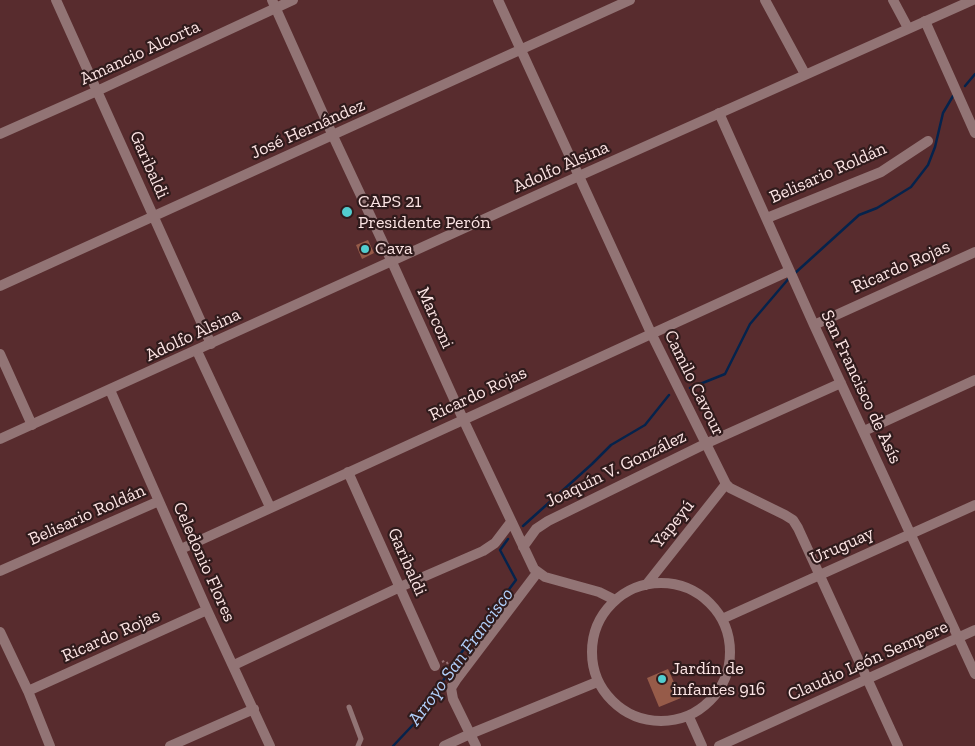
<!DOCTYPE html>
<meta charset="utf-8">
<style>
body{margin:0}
canvas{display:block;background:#582c2e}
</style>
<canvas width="975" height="746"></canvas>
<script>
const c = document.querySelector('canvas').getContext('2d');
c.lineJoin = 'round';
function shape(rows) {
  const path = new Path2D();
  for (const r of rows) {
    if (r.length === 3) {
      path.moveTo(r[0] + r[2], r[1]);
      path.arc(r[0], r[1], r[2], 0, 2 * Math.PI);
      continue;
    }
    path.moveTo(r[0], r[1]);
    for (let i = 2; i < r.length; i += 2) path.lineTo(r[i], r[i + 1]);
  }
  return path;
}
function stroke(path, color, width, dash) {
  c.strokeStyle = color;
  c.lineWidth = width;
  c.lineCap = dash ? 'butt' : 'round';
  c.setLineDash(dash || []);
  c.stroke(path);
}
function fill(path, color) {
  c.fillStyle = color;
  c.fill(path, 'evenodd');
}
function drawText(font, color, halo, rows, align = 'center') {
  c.font = font + ' "Zilla Slab",serif';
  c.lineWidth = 4.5;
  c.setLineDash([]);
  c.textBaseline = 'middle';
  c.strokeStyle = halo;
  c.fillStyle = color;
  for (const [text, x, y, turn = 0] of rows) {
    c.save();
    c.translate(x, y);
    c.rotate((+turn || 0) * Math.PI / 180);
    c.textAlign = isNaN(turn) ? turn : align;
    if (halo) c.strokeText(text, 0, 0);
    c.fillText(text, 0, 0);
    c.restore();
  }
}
stroke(shape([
 [965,86,975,74],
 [794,274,859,215,877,208,911,187,928,165,935,147,943,113,953,96],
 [690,388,725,374,750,324,790,277],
 [523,526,592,464,611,445,645,425,669,395],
 [393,746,426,711,452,665,516,580,500,550,508,539]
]), '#05234c', 2.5);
fill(shape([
 [368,240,374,253,362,259,356,245],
 [668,669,681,698,659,707,647,678]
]), '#965b49');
stroke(shape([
 [442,662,446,660,451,672]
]), '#946f71', 2, [2.5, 4]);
stroke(shape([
 [349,707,361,739,358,746]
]), '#927475', 5);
stroke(shape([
 [56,0,211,344],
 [272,0,333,136,392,262,463,419,534,569,545,577,599,592,615,600],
 [498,0,651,333,726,484,730,488,785,515,793,520,798,528,898,746],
 [765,0,805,74],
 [893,0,908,28],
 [925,21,975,133],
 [719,113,814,325,975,674],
 [0,134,97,91,293,0],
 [767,218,881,172,928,141],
 [0,286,630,0],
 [814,325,975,252],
 [197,351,270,507],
 [0,354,32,425],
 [110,390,207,610,270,746],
 [864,431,975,380],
 [348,472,435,666],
 [523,547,536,529,548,521,705,444,841,383],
 [181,549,789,271],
 [0,571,159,501],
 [661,652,69],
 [646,585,726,484],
 [722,619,975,505],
 [0,632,28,691,50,746],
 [234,665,400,587,483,551,495,543,511,522],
 [28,691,207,610],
 [689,717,702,746],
 [170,746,254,709],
 [444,746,470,734,597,682],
 [476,746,453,699,451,688,456,680,537,573],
 [719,746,975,630]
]), '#927475', 10);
stroke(shape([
 [0,439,579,176,973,0]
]), '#927475', 10);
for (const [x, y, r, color] of [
 [347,212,6,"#52cdcf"],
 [365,249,5,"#52cdcf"],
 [662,679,5,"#52cdcf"]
]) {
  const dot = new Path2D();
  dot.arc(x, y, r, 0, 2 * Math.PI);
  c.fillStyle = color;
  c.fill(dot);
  stroke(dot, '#301b1c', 2);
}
drawText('18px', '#fce4e4', '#301b1c', [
 ["Amancio Alcorta",140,53,-25],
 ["José Hernández",308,129,-24],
 ["Garibaldi",149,165,66],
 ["Adolfo Alsina",561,167,-24],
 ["Belisario Roldán",828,173,-24],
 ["Ricardo Rojas",901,267,-24],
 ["Marconi",435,318,66],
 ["Adolfo Alsina",193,335,-25],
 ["Camilo Cavour",694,383,64],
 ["San Francisco de Asís",861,387,65],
 ["Ricardo Rojas",478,394,-25],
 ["Joaquín V. González",616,469,-26],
 ["Belisario Roldán",87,515,-24],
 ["Yapeyú",673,524,-51],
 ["Uruguay",842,546,-24],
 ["Celedonio Flores",204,562,66],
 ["Garibaldi",407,562,66],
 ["Ricardo Rojas",111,636,-24],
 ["Claudio León Sempere",868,661,-24]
]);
drawText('18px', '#fce4e4', '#301b1c', [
 ["CAPS 21",358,202],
 ["Presidente Perón",358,223],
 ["Cava",375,249],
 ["Jardín de",672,669],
 ["infantes 916",672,690]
], 'left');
drawText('italic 19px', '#b2d0fb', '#301b1c', [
 ["Arroyo San Francisco",461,657,-54]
]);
</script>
